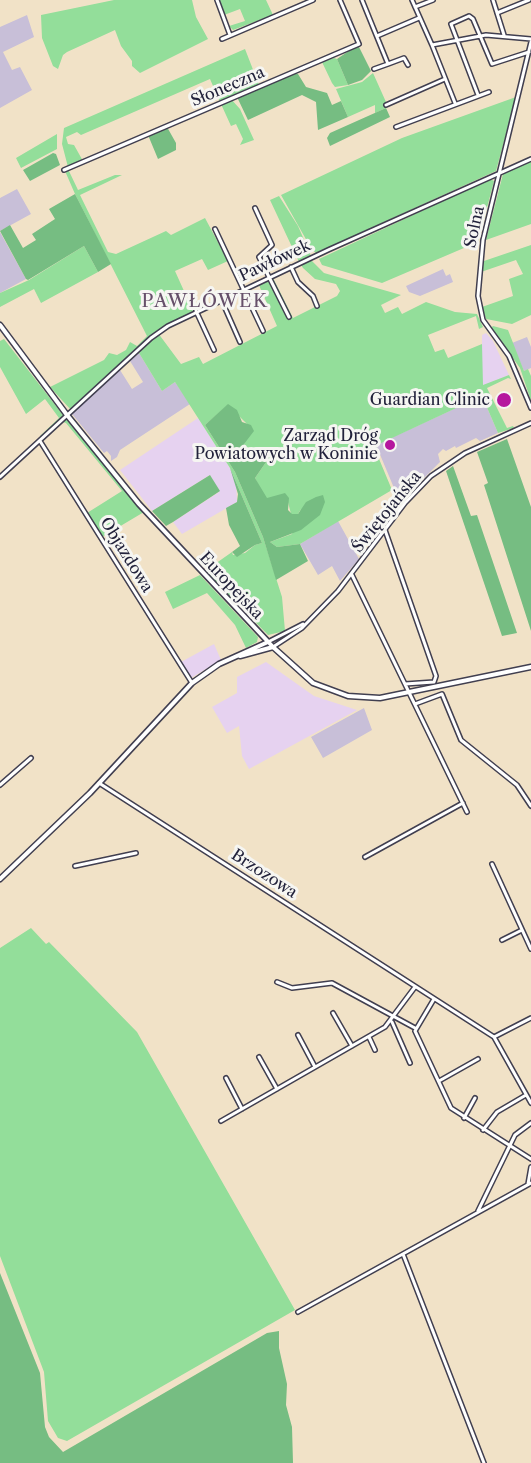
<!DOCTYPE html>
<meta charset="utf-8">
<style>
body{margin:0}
canvas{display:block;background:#f1e2c7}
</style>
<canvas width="531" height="1463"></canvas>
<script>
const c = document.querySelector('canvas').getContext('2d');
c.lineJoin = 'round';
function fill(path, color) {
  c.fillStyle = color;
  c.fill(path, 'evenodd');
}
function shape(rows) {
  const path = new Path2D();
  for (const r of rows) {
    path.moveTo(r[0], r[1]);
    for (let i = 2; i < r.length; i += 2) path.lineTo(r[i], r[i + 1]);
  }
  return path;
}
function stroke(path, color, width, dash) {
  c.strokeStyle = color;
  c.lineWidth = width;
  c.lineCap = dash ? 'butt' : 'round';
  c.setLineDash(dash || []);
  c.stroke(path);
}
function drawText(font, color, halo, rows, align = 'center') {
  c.font = font + ' "Libre Caslon Text",serif';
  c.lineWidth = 6;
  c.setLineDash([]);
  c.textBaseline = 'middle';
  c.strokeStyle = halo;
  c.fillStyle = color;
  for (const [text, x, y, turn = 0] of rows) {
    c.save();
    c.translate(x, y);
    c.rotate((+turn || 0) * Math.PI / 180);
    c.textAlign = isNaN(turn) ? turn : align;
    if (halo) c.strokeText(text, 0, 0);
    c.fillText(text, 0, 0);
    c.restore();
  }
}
fill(shape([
 [486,333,493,341,509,375,482,386,482,335],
 [198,418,230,468,236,481,237,502,182,534,173,522,219,492,210,475,152,511,120,470],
 [214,644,221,660,191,678,181,662],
 [266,662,314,696,357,710,249,769,242,756,239,726,227,733,212,707,237,693,237,677]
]), '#e6d2f0');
fill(shape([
 [27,15,34,37,3,52,12,70,20,67,32,90,0,108,0,27],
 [17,189,31,214,0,231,0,198],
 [0,232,26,279,0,293],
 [443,269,446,276,450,274,453,282,420,296,409,292,406,286],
 [527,337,531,347,531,368,524,371,512,343],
 [139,353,162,391,175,382,190,404,120,450,117,457,111,461,111,456,107,451,104,453,72,414,120,370,132,389,143,382,130,361],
 [482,396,498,433,480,441,476,438,456,448,455,446,446,451,443,449,438,454,440,462,403,499,394,488,376,445],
 [338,521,359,559,340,581,332,566,318,575,300,544],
 [364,708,372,730,323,758,311,737]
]), '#c8bfd8');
fill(shape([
 [114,0,192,0,196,17,208,39,140,73,132,66,132,61,121,46,115,30,67,52,63,55,58,69,53,66,42,38,41,15],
 [219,0,266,0,273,15,233,30,229,26,245,21,240,9,224,15],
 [245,49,259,85,220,102,210,79,81,135,77,132,66,137,68,144,74,145,83,161,68,167,62,144,64,128],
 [334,58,337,59,348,85,335,87,332,83,322,62],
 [373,73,386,102,386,108,375,113,375,105,348,117,336,89,362,82],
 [516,97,496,171,316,253,312,250,281,195,402,138],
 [231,99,240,109,254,140,240,145,243,139,236,124,231,126,221,104],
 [57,134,57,149,21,168,16,158],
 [531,161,531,224,486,240,503,174],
 [68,169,78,190,115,175,122,175,80,195,108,252,116,254,166,231,171,235,205,218,228,261,208,270,202,259,175,271,193,311,151,337,71,410,50,387,104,360,109,353,117,355,126,350,130,342,137,346,147,336,75,194,65,171],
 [490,179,494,181,478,242,382,283,322,265,319,259],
 [279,196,298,226,309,251,311,256,299,262,270,200],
 [531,245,531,315,512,324,486,319,482,307,513,296,509,279,523,274,516,260,481,272,481,262],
 [84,246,98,272,41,303,34,289,0,307,0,293,29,280],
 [310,259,324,273,401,295,381,305,385,313,398,307,402,314,426,302,455,312,477,314,483,327,479,329,476,316,428,335,435,352,444,349,448,358,482,344,483,385,509,375,511,379,508,378,487,388,507,428,513,426,514,428,498,433,482,396,377,445,377,454,392,490,300,544,277,547,270,542,292,534,301,509,298,514,291,514,288,502,277,497,267,499,263,495,255,478,271,455,252,457,248,454,244,444,247,424,228,405,205,425,235,472,263,537,282,597,285,631,268,635,205,571,232,552,233,555,245,553,255,545,262,543,230,468,175,382,162,391,139,353,158,333,181,364,199,357,203,364,277,326,258,283,273,278,293,318,337,296,340,291,336,284,315,279,303,268,300,263],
 [493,326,508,330,524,371,528,369,531,376,531,401,520,368,491,328],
 [4,339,70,424,144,512,102,537,87,513,122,491,66,423,63,422,43,441,40,436,59,418,45,399,26,414,0,367,0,341],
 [200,575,258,637,257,642,246,648,235,625,207,593,173,609,165,592],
 [31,928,46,944,49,942,137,1032,295,1310,67,1441,58,1438,48,1421,44,1372,0,1256,0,948]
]), '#93de9a');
fill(shape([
 [356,46,359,47,371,71,362,80,348,85,337,59],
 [292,73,298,74,306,87,327,93,332,105,341,101,348,117,318,130,316,102,302,95,248,120,237,97],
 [386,108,390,117,330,146,327,138,330,133],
 [167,127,176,143,176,150,158,159,148,135],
 [53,153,56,154,60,165,30,181,23,170],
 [75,194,111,264,98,272,84,246,28,280,26,279,0,231,10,225,23,248,36,240,32,234,55,219,49,209],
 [228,404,237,410,242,422,251,425,254,431,244,444,248,454,252,457,268,451,271,455,255,478,267,498,285,493,289,498,288,510,292,514,298,514,306,502,316,497,323,495,325,502,320,515,301,530,270,542,277,547,300,544,308,561,276,580,263,537,235,472,205,425],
 [507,439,531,507,531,631,484,485,488,483,477,452],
 [453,466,471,516,477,515,517,633,502,636,446,471],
 [230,468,262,543,255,545,237,557,232,552,240,546,229,525,226,508,237,502,238,494],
 [210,475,220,491,173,522,166,526,152,511],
 [0,1273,40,1373,45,1427,49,1437,63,1452,267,1333,279,1331,279,1348,287,1384,286,1405,292,1427,293,1463,0,1463]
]), '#76bd82');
const minor = shape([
 [217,0,230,35],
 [362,0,388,64,374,69],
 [412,0,432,45,486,35,531,39],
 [493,0,504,35],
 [415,7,433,0],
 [497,13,529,0],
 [377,36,419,18],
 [222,39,313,0],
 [531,42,483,240,478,296,483,320,509,356,531,408],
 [432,45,455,103],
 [388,64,404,58,408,65],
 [478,95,451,24,469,16,473,19,492,64,529,52],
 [386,105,445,79],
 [396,127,489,92],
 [64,170,359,44,340,0],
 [255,208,272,245,259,257,289,317],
 [215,229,263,331],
 [291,267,298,282,313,296,317,306],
 [221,299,240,342],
 [196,311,214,350],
 [40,441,192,683],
 [0,477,151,338,168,326,328,250,531,159],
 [385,530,436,676,434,682,405,684],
 [352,575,467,812],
 [268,642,303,624],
 [273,647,302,628,338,591,405,503,431,476,465,453,531,423],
 [415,704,442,694,461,740,517,785,531,806],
 [99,783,494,1037],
 [0,785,31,758],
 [365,857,463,803],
 [492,864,531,949],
 [75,866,136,853],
 [502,940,522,930],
 [277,982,292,988,332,983,415,1028],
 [434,999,415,1031,451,1108,531,1159],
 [333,1013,352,1046],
 [392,1022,410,1063],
 [298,1035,315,1067],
 [369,1037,375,1050],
 [494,1037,531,1103],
 [494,1037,531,1018],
 [259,1057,277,1089],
 [226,1078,242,1109],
 [439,1081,478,1059],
 [464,1118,475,1098],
 [221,1121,385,1027,415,987],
 [483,1130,497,1112,526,1095],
 [528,1184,531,1167],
 [478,1211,515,1135,531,1123],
 [403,1254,484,1463],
 [298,1312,531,1183]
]);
const major = shape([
 [0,325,67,415,139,504,273,647,313,683,348,696,380,698,531,667],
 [240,656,273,647],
 [0,879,90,793,192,683,219,664,268,642]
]);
stroke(minor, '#413f50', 6);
stroke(major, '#413f50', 7);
stroke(minor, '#fff', 3);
stroke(major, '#fff', 4);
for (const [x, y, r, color] of [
 [504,400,8,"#b5179e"],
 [390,445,6,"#b5179e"]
]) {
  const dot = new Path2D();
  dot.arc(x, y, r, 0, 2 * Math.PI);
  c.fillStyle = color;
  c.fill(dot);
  stroke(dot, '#f6f6f2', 2);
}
drawText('16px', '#22223b', '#f6f6f2', [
 ["Słoneczna",228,87,-23],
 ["Solna",475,227,-78],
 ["Pawłówek",275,261,-25],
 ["Świętojańska",387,512,-51],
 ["Objazdowa",126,555,58],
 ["Europejska",231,586,47],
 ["Brzozowa",264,874,33]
]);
drawText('16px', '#22223b', '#f6f6f2', [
 ["Guardian Clinic",490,400],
 ["Zarząd Dróg",378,436],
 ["Powiatowych w Koninie",378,454]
], 'right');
c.letterSpacing = '1.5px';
drawText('18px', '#66506a', '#f6f6f2', [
 ["PAWŁÓWEK",205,302]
]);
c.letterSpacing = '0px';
</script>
